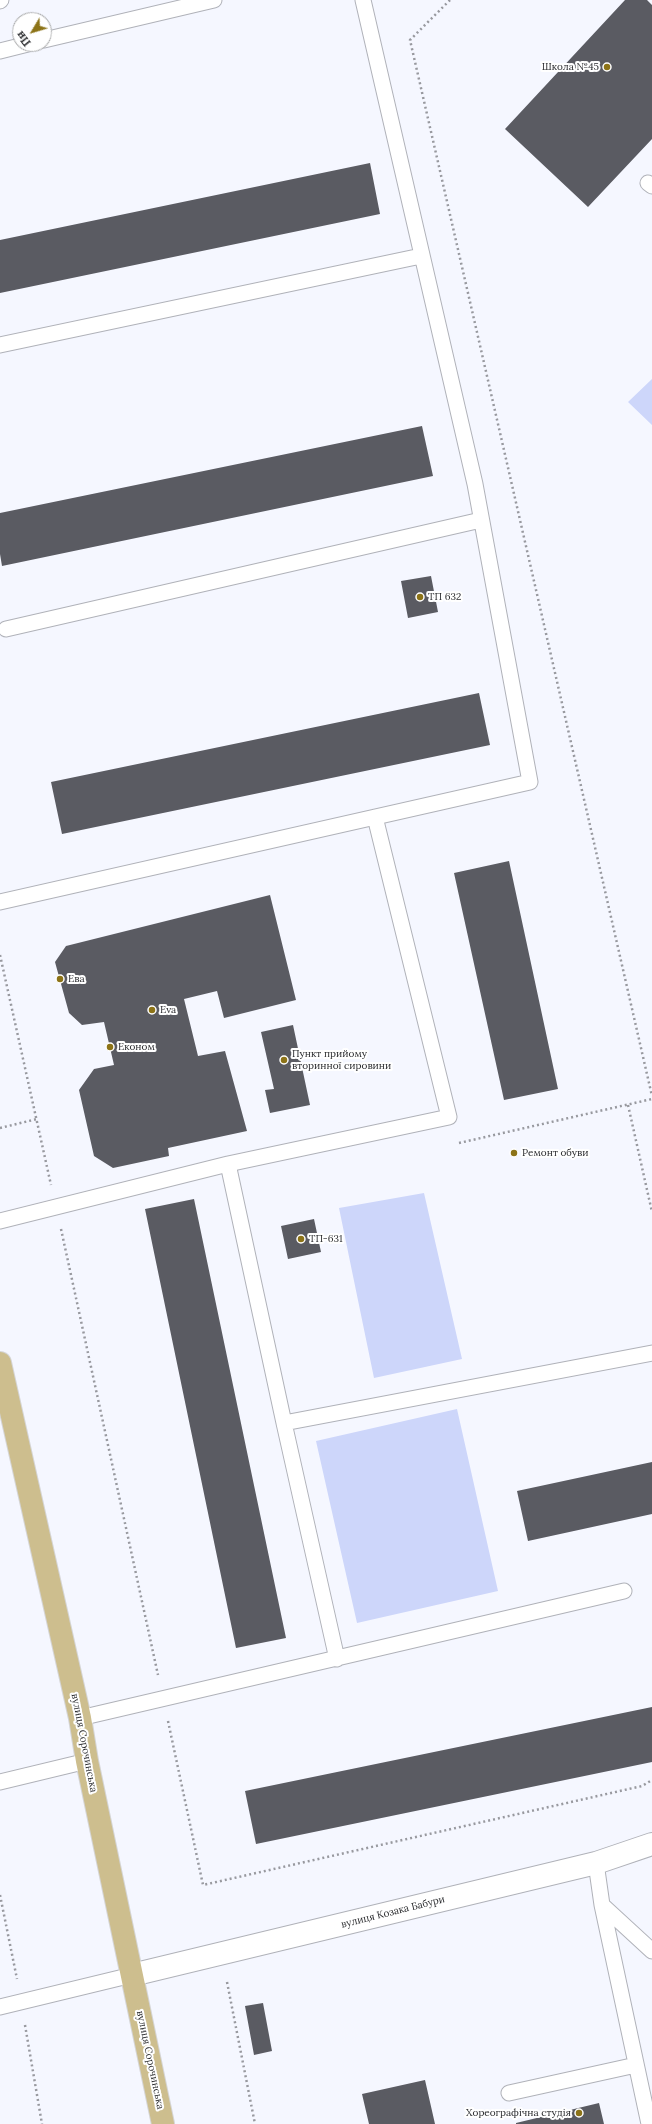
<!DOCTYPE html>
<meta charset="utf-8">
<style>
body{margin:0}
#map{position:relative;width:652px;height:2124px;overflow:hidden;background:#f5f7ff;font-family:Lora,serif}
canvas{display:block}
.north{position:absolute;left:12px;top:12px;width:40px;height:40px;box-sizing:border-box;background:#fff;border:1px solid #aaabac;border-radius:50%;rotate:232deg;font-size:11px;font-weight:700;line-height:16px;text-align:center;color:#2b2c2f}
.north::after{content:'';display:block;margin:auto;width:14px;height:18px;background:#8c7317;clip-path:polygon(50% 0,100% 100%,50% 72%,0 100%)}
</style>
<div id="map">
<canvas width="652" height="2124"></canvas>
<div class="north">Пн</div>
</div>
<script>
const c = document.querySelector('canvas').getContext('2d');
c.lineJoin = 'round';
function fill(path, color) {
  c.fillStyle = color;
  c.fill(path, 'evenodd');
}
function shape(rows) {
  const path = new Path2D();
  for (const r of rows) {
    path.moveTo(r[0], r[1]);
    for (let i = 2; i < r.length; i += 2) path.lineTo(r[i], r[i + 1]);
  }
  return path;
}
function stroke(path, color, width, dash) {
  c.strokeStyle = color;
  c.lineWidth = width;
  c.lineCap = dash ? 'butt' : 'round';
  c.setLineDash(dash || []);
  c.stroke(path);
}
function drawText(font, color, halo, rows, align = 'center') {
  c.font = font + ' Lora,serif';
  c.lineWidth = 4;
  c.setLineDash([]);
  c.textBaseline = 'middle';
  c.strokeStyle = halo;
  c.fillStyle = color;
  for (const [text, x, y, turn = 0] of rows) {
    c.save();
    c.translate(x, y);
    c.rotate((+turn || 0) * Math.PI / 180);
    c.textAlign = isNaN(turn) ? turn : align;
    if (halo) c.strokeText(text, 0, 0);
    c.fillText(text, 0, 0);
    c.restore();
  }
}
fill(shape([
 [652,379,652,425,628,402],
 [424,1193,462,1359,374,1378,339,1208],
 [457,1409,498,1591,357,1623,316,1441]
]), '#cdd6fa');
fill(shape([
 [625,0,647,0,652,5,652,139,588,207,505,129],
 [370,163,380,214,0,293,0,240],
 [422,426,433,476,2,566,0,554,0,513],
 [431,576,438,612,408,618,401,581],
 [479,693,490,745,62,834,51,782],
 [509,861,558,1089,504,1100,454,873],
 [270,895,296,1000,224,1018,217,991,184,999,198,1056,225,1051,247,1131,168,1148,169,1156,113,1168,94,1156,79,1090,94,1069,114,1065,104,1022,82,1025,69,1013,55,962,66,946],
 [293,1025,310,1105,270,1113,265,1090,274,1089,261,1032],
 [194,1199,286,1638,236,1648,145,1209],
 [314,1219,321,1252,288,1259,281,1226],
 [652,1462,652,1514,528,1541,517,1491],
 [652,1707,652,1762,256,1844,245,1791],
 [263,2003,272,2051,254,2055,245,2006],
 [425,2080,435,2124,369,2124,362,2094],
 [599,2103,604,2124,516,2124,516,2123]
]), '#5a5b62');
const lane = shape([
 [0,1,1,0],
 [44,40,214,0],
 [0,51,28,44],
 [648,183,652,186],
 [0,345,421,256],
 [6,629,481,520],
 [0,902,530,782,475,484,363,0],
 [228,1164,284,1423,652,1353],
 [0,1221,228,1164,449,1117,375,817],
 [284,1423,337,1659],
 [80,1718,624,1591],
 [0,1782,87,1761],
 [596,1863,602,1905,649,2124],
 [602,1905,652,1951],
 [0,2007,132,1975],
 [509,2093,636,2065]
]);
const street = shape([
 [132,1975,596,1863,652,1844]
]);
const primary = shape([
 [0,1363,80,1718,87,1761,163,2124]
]);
stroke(lane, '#b0b2b9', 17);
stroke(street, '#b0b2b9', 24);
stroke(primary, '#d5d5d5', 24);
stroke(shape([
 [450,0,410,40,652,1096],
 [0,955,51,1185],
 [628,1105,652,1212],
 [0,1128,37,1119],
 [459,1143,652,1099],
 [61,1229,158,1675],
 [168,1721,203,1885,642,1786,652,1780],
 [0,1895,17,1979],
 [227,1982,255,2124],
 [25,2025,42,2124]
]), '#98999f', 2.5, [2, 3]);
stroke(lane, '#fff', 15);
stroke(street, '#fff', 22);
stroke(primary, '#cdbe8e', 22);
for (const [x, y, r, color] of [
 [607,67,4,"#8c7317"],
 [420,597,4,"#8c7317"],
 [60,979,4,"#8c7317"],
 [152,1010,4,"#8c7317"],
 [110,1047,4,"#8c7317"],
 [284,1060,4,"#8c7317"],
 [514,1153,4,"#8c7317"],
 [301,1239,4,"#8c7317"],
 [579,2113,4,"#8c7317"]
]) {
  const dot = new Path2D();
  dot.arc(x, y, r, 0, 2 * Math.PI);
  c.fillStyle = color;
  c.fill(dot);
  stroke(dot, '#fff', 1.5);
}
drawText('10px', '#2b2c2f', '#fff', [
 ["Школа №45",599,67,"right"],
 ["ТП 632",428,597],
 ["Ева",68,979],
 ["Eva",160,1010],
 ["Економ",118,1047],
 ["Пункт прийому",292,1054],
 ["вторинної сировини",292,1066],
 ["Ремонт обуви",522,1153],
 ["ТП-631",309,1239],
 ["Хореографічна студія",571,2113,"right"]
], 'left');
drawText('10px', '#2b2c2f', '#fff', [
 ["вулиця Сорочинська",84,1743,79],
 ["вулиця Козака Бабури",393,1912,-14],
 ["вулиця Сорочинська",150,2060,78]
]);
</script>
